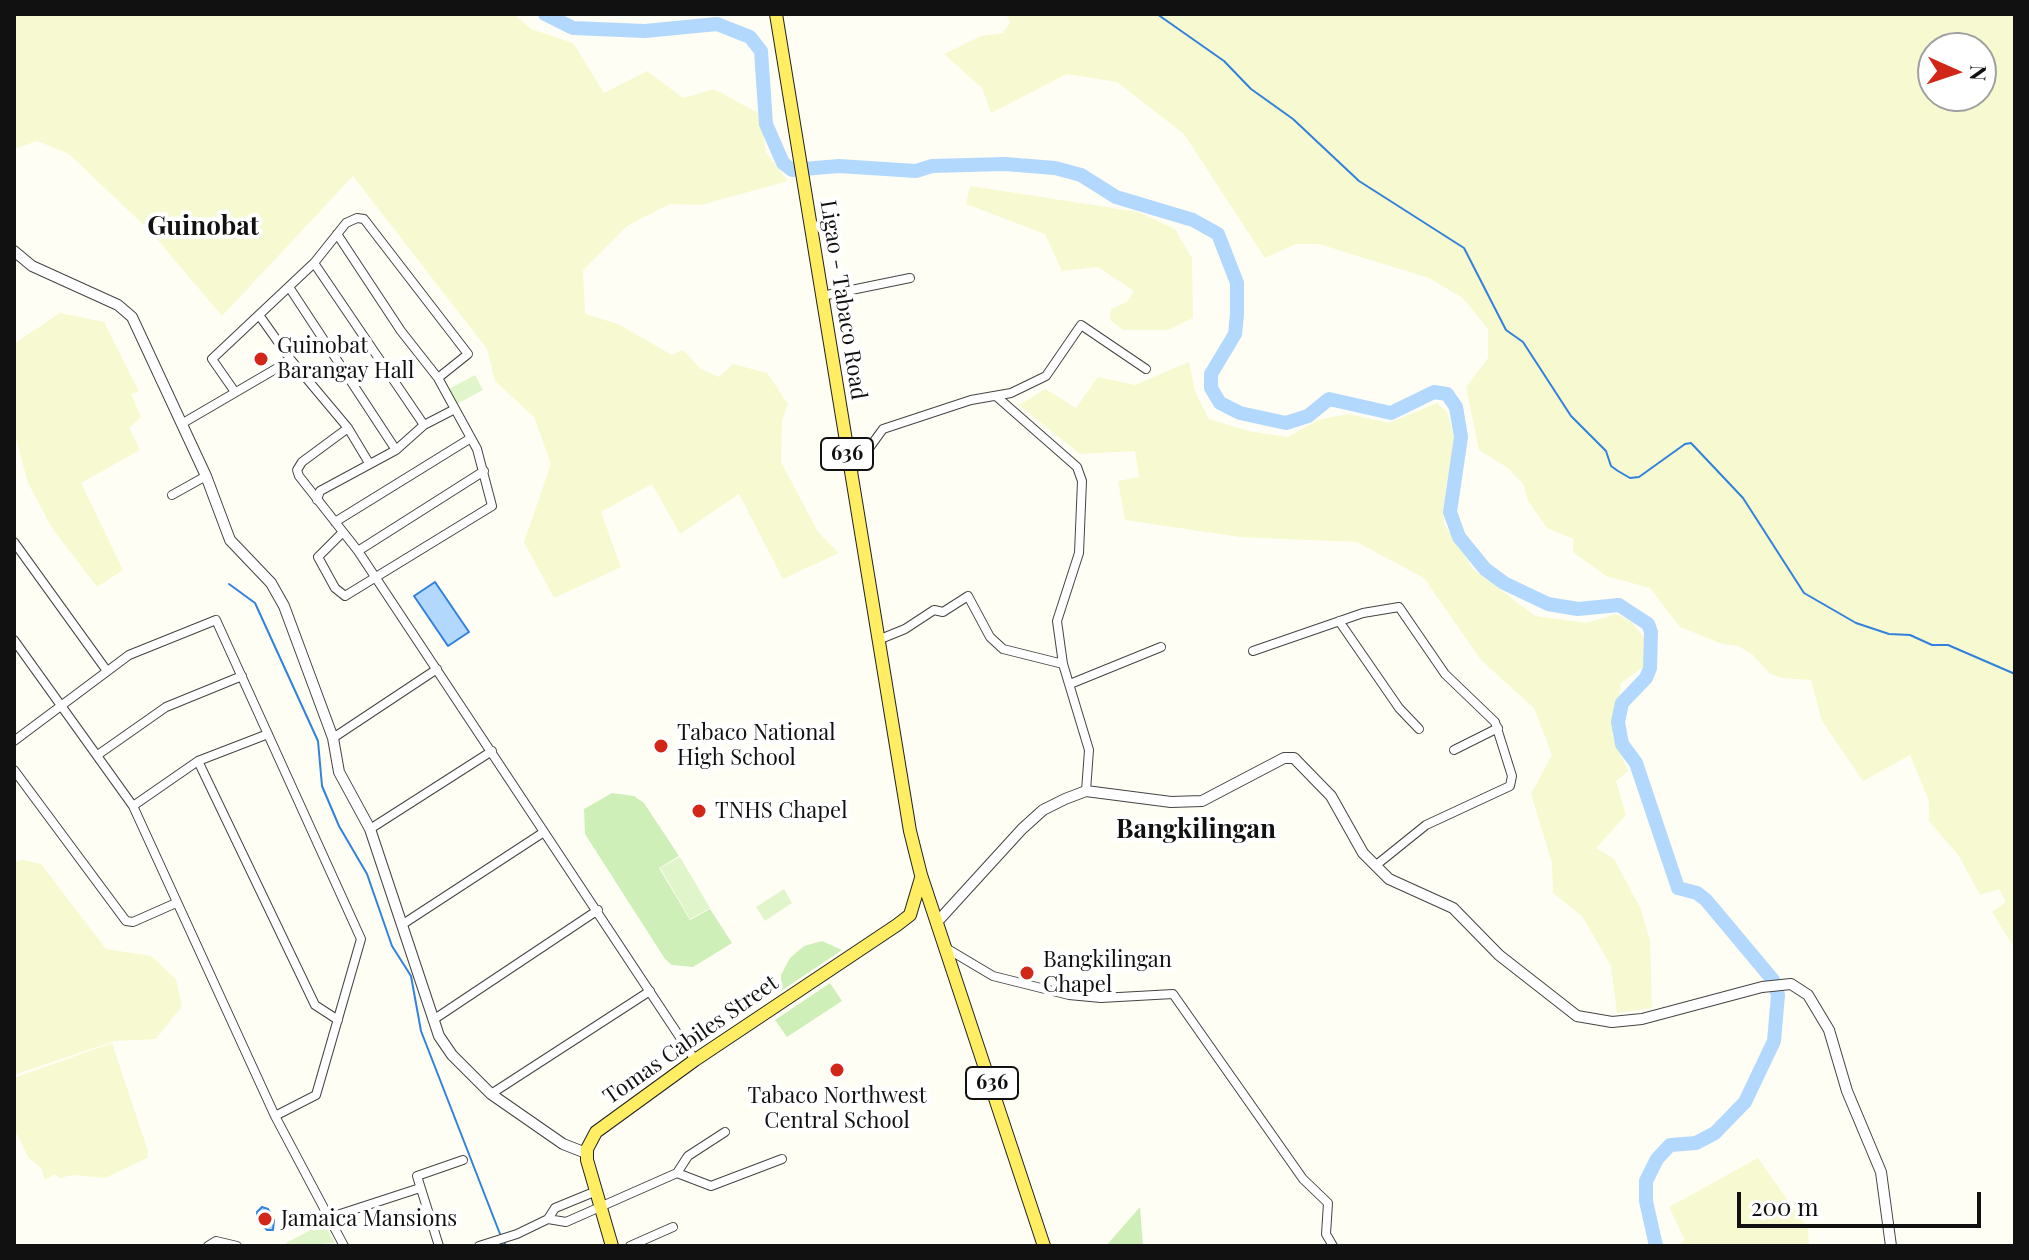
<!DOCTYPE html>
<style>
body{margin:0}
#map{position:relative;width:2029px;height:1260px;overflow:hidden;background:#fffef4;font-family:"Playfair Display",serif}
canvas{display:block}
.frame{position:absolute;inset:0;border:16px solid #111;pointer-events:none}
.north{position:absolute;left:1917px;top:32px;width:80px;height:80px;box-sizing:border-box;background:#fff;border:2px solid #a0a0a0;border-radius:50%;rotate:93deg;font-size:22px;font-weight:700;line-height:32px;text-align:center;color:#111}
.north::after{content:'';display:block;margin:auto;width:28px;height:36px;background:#d22618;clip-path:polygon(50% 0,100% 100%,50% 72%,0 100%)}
.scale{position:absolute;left:1737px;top:1192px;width:244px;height:36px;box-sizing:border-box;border:4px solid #111;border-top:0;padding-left:10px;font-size:24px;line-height:28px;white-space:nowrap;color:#111;-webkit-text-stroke:6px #fff;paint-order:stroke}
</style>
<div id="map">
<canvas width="2029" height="1260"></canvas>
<div class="frame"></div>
<div class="north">N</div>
<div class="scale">200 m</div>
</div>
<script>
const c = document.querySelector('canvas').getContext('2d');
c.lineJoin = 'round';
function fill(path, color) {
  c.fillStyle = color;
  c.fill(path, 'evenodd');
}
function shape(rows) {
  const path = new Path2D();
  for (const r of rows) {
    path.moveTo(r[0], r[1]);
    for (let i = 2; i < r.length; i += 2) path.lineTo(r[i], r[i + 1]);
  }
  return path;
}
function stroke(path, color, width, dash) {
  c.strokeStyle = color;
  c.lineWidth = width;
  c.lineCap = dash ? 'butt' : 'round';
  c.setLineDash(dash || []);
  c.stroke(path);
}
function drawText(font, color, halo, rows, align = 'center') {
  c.font = font + ' "Playfair Display",serif';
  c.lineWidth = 8;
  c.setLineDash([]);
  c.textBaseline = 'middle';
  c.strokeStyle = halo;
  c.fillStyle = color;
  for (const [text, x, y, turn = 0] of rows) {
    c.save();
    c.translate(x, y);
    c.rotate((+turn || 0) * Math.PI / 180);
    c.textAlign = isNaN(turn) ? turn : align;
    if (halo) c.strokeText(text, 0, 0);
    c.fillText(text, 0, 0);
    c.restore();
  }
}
fill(shape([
 [14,14,514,14,531,29,573,43,604,93,647,71,683,98,714,89,760,114,766,153,788,181,701,205,670,204,627,226,583,270,585,314,618,324,672,355,683,350,701,369,719,377,733,364,767,373,788,404,782,421,781,462,818,532,839,553,783,579,739,494,680,534,652,484,601,512,621,567,554,598,524,542,551,464,534,417,495,381,487,349,353,176,222,316,151,232,69,154,37,141,14,149],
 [1006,14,2015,14,2015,949,1992,912,2006,902,1999,889,1980,895,1959,856,1929,821,1929,801,1910,755,1863,781,1822,721,1811,680,1782,678,1769,673,1752,654,1738,646,1722,644,1680,627,1650,588,1606,576,1573,552,1574,539,1547,528,1528,501,1524,485,1508,468,1479,450,1466,387,1488,358,1488,329,1463,298,1429,278,1319,244,1296,244,1265,258,1184,134,1117,82,1067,74,991,113,982,88,944,54,981,36,1003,33,1010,23],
 [1981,48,1981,96,1933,96,1933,48],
 [970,186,1138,212,1175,229,1192,258,1193,318,1168,330,1123,330,1110,320,1111,309,1127,302,1134,291,1098,267,1062,271,1045,234,966,204],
 [60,313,104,322,139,392,131,394,141,417,129,428,140,450,81,483,123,570,97,587,52,528,28,483,14,431,14,344],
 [1189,362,1195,392,1209,419,1248,431,1288,437,1318,420,1348,414,1389,423,1437,403,1447,412,1455,441,1446,488,1444,524,1473,569,1535,616,1587,623,1616,614,1631,621,1646,640,1643,667,1621,683,1613,737,1628,771,1616,781,1626,815,1596,848,1614,859,1641,909,1650,941,1652,1008,1617,1013,1611,966,1582,916,1553,893,1552,863,1531,794,1552,755,1534,708,1481,660,1424,578,1357,542,1240,537,1125,520,1118,481,1139,477,1135,451,1080,454,1019,405,1045,389,1076,408,1098,377,1135,385],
 [23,860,41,864,106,949,151,956,176,979,182,1006,156,1039,114,1041,14,1075,14,862],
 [112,1043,148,1151,147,1158,105,1178,73,1175,59,1178,55,1174,45,1180,41,1168,28,1157,14,1128,14,1078],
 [1758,1158,1808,1229,1809,1246,1678,1246,1685,1240,1669,1207]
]), '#f7f9d0');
fill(shape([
 [612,793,634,796,644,803,679,856,659,868,690,920,710,909,732,943,693,967,672,965,665,959,585,834,584,809],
 [822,941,842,950,781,991,781,975,790,958,804,946],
 [830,983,842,1001,787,1037,775,1020],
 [1140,1207,1143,1246,1106,1246]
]), '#ceefb8');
fill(shape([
 [475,375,483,390,455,405,447,390],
 [680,857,710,908,690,919,660,868],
 [784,889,792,903,765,921,756,907],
 [324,1223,335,1243,287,1246,286,1243]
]), '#e1f5cb');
const water = shape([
 [435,582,469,632,448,646,414,596,435,582],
 [262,1207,268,1209,274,1220,273,1230,267,1230,258,1220,257,1212,262,1207]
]);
fill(water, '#b3d8fd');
stroke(water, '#3182dc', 2);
stroke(shape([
 [1157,14,1224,61,1251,89,1293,119,1359,181,1464,248,1506,330,1523,342,1571,416,1606,451,1611,466,1618,471,1630,478,1639,477,1685,444,1691,443,1743,498,1804,593,1856,623,1889,634,1910,635,1932,645,1948,645,2015,674],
 [229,584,255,603,318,741,322,786,339,826,367,874,392,946,411,976,421,1031,500,1234],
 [503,1240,506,1246]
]), '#3182dc', 2);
stroke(shape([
 [545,14,573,28,645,31,717,24,750,37,761,51,766,124,783,163,792,170,839,166,916,171,932,166,1005,164,1055,168,1081,175,1116,197,1193,220,1218,234,1237,283,1237,314,1235,334,1211,374,1211,388,1220,403,1240,413,1286,423,1308,416,1329,399,1391,413,1434,392,1447,394,1456,407,1461,437,1450,512,1459,537,1485,569,1504,583,1548,604,1578,609,1619,605,1648,624,1651,632,1650,668,1646,678,1622,703,1618,722,1622,744,1636,763,1678,888,1697,893,1706,900,1773,980,1778,995,1774,1041,1745,1102,1715,1133,1696,1143,1670,1145,1657,1159,1646,1181,1646,1201,1656,1246]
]), '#b3d8fd', 14);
const minor = shape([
 [337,234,401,331,438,378,477,449,492,506,345,596,335,588,318,557,342,533],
 [314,263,424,425],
 [289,287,396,450],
 [822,296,910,278],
 [259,315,291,360,348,428,369,463],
 [235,392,212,359,314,263,346,223,357,218,364,219,468,354,438,378],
 [996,396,1077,467,1082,481,1079,553,1057,621,1063,664,1089,750,1086,791],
 [183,423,291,360],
 [348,428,302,462,297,470,299,476,358,551,695,1060],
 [851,473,883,429,971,400,1011,393,1046,376,1081,325,1146,369],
 [172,495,206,476],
 [317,500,320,491,396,450,424,425,455,409],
 [335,522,471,438],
 [14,542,107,671],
 [358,551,484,471],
 [1339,621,1399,708,1419,729],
 [14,640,133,806,275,1116,344,1246],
 [878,640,905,629,934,610,943,612,968,596,990,637,1003,649,1063,664],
 [1253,651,1363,613,1399,607,1445,674,1495,722,1512,776,1510,786,1426,825,1375,866],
 [1070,684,1161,647],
 [333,738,437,669],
 [14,741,129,655,216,620,361,939,316,1095,275,1116],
 [1454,750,1498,728],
 [99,754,166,707,242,676],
 [198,761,315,1005,338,1020],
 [14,770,126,921,133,922,176,903],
 [133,806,198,761,268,734],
 [370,829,492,751],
 [403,924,544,832],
 [946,948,993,976,1069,995,1101,998,1173,994,1303,1179,1328,1203,1326,1234,1333,1246],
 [433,1020,598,910],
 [491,1094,650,991],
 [677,1173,711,1186,782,1159],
 [328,1218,420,1188],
 [548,1219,566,1222,677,1173,688,1156,725,1132],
 [208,1246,216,1241,237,1246],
 [439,1246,417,1176,463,1160],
 [479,1246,517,1234,548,1219,555,1208,594,1192],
 [630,1246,673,1227]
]);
const tertiary = shape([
 [14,251,32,266,118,305,132,317,206,476,230,540,271,583,284,606,333,738,339,772,370,829,439,1036,452,1055,491,1094,563,1144,586,1153],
 [938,921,1022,829,1043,810,1065,799,1086,791,1171,802,1202,801,1284,758,1294,758,1331,796,1363,853,1389,879,1453,908,1499,955,1577,1016,1612,1022,1642,1019,1762,987,1791,984,1808,995,1829,1030,1847,1091,1881,1172,1891,1246]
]);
const primary = shape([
 [776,14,910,831,921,875,1044,1246],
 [612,1246,587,1160,587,1149,596,1132,695,1060,897,925,910,915,921,878]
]);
stroke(minor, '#444', 10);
stroke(tertiary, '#444', 12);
stroke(primary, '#222', 14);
stroke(minor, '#fff', 8);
stroke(tertiary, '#fff', 10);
stroke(primary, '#ffed64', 12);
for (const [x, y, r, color] of [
 [261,359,8,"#d22618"],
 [661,746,8,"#d22618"],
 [699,811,8,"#d22618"],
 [1027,973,8,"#d22618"],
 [837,1070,8,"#d22618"],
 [265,1219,8,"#d22618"]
]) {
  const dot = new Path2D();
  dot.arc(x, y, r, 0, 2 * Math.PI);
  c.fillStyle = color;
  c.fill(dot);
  stroke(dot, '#fff', 3);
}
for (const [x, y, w] of [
 [847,454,52],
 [992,1083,52]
]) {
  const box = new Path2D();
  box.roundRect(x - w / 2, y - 16, w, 32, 6);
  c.fillStyle = '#fff';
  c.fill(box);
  stroke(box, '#111', 2);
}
drawText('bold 20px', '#111', null, [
 ["636",847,454],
 ["636",992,1083]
]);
drawText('22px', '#111', '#fff', [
 ["Ligao - Tabaco Road",843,300,81],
 ["Tomas Cabiles Street",691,1040,-35]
]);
drawText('22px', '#111', '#fff', [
 ["Guinobat",277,346],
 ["Barangay Hall",277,371],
 ["Tabaco National",677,733],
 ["High School",677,758],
 ["TNHS Chapel",715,811],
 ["Bangkilingan",1043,960],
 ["Chapel",1043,985],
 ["Tabaco Northwest",837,1096,"center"],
 ["Central School",837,1121,"center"],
 ["Jamaica Mansions",281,1219]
], 'left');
drawText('bold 26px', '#111', '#fff', [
 ["Guinobat",203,227],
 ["Bangkilingan",1196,830]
]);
</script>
